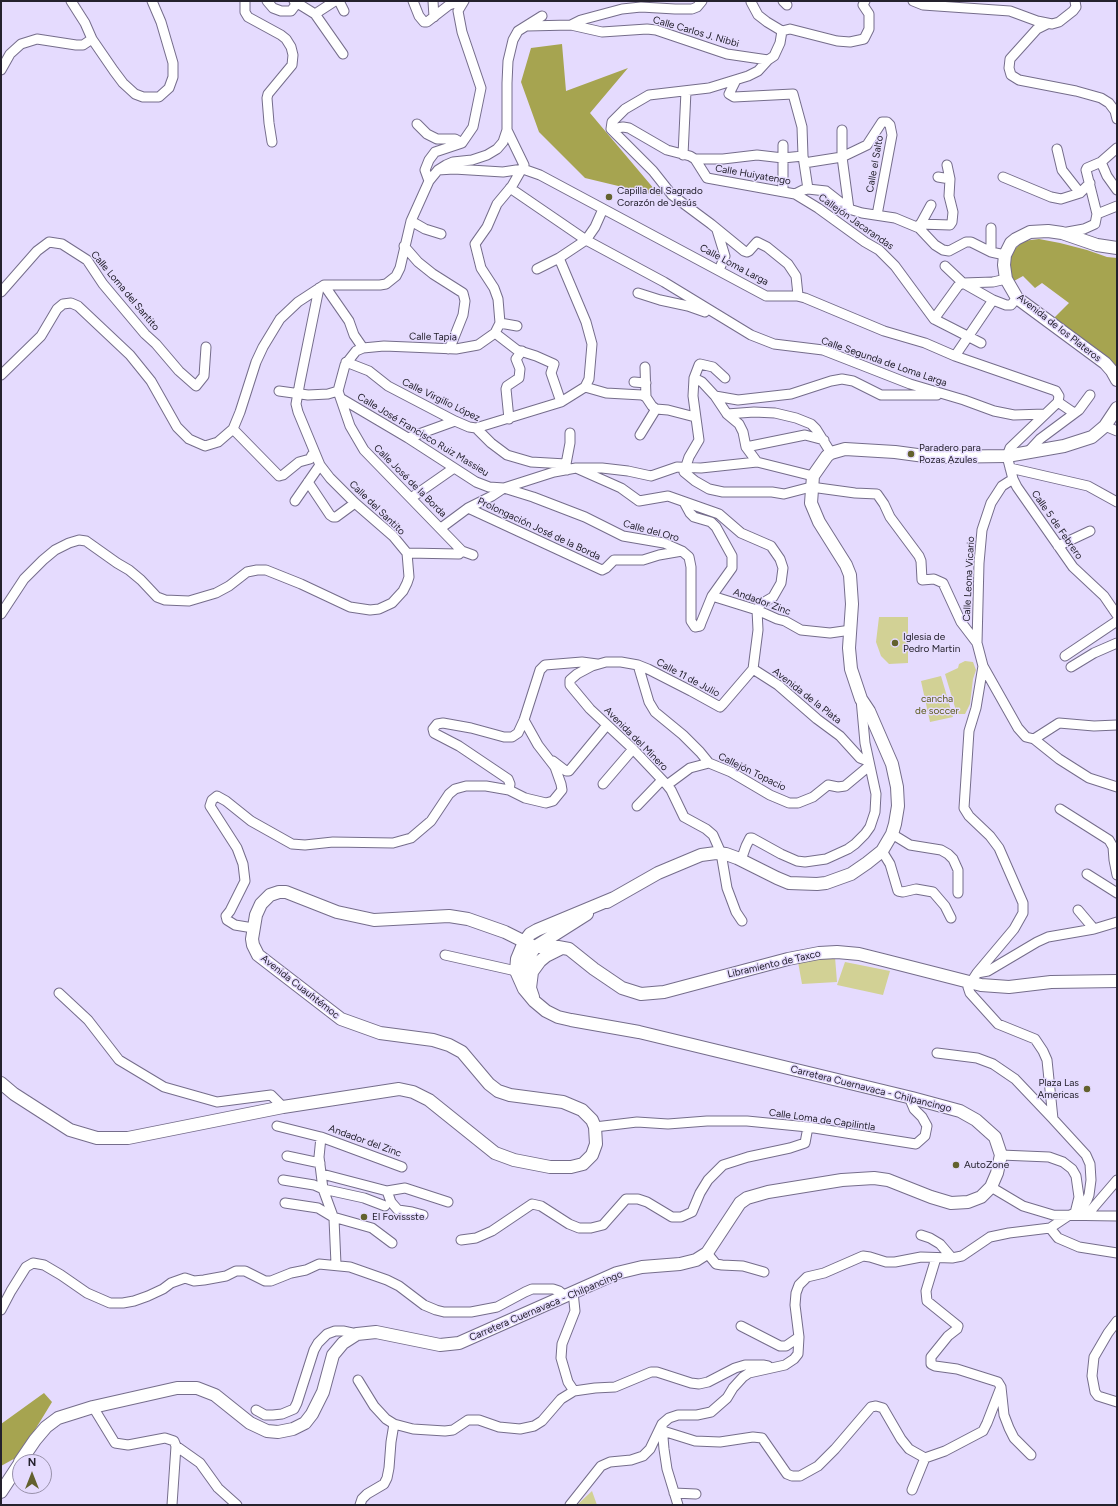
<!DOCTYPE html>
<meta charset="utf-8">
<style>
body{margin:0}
#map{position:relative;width:1118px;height:1506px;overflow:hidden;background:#e5dbfe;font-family:Figtree,sans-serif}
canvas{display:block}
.frame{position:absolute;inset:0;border:2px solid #24212d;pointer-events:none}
.north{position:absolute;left:12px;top:1454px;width:40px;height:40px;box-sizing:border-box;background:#e5dbfe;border:1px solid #9891aa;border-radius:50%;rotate:0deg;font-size:11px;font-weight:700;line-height:16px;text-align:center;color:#24212d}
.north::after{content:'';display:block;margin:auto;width:14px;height:18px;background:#63612e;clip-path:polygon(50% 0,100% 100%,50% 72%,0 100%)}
</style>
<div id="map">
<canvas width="1118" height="1506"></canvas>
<div class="frame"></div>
<div class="north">N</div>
</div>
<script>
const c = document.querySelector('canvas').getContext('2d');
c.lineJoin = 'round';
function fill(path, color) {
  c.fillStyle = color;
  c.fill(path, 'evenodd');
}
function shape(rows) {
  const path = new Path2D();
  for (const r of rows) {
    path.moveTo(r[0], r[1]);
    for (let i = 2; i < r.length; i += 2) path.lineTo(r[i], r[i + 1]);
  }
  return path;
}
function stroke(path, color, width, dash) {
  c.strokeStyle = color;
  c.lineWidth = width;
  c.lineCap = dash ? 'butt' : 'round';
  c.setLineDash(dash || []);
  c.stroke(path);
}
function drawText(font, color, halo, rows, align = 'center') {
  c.font = font + ' Figtree,sans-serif';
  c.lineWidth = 3;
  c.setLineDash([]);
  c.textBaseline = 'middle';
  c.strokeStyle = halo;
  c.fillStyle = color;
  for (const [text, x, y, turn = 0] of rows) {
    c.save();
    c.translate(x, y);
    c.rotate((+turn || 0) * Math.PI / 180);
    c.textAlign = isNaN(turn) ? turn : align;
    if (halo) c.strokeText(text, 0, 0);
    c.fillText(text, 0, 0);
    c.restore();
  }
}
fill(shape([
 [879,617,908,617,908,663,889,664,881,656,876,642],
 [965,661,973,662,976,670,973,679,970,704,965,714,957,714,945,674,958,668,959,664],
 [941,676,953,717,930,722,921,681],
 [835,957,837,982,802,984,798,962],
 [845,962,890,971,883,995,837,985],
 [592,1491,597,1505,577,1505]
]), '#d2d195');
fill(shape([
 [562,44,566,91,628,68,590,113,660,196,585,178,539,132,521,82,531,48],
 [1039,239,1060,243,1087,250,1107,257,1117,258,1117,369,1053,319,1069,303,1042,283,1035,288,1023,276,1014,281,1010,273,1009,262,1013,251,1023,241],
 [44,1393,52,1402,19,1456,1,1466,1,1424]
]), '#a6a450');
const minor = shape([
 [71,1,85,23,92,39,114,71,123,83,135,94,143,97,159,97,169,88,173,77,173,63,161,22,152,1],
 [245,1,245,12,248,17,281,35,286,39,291,47,293,55,292,65,268,94,267,98,269,123,272,142],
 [267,1,273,8,281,11,291,11,297,3],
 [294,1,315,14,343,54],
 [339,1,344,11],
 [413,1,419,16,424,22,427,22,449,5,461,1],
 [433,1,434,17],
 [783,1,787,5],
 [913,1,923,5,1010,11,1037,21,1052,24,1059,22,1073,11,1076,7,1075,1],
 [751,2,758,15,767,22,782,31],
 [315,14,335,1],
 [1047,24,1037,29,1010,59,1009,68,1011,75,1019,80,1076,91,1101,98,1109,103,1115,111,1117,119],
 [571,25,581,20,622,9,641,7,675,9,692,9,697,7,702,1],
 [527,26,571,25,602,32,647,29,656,30,727,54,768,60,774,56,780,43,782,31],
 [782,31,790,29,837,41,850,42,864,39,869,29,869,14,863,5,865,1],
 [1,70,10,54,21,44,37,39,76,45,83,45,92,39],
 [736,80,729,94,734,97,793,94,802,127,803,156,808,189],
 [417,124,427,134,437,139,455,139,462,143],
 [611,129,623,127,629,128,667,150,690,156,695,159,707,178,795,194,803,190,808,189,826,191,849,209,862,213,895,218,919,228,935,245,943,250,949,251,966,242,971,242,991,252,1005,255],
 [611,129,653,171,672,195,711,224,744,251,747,252,749,251,757,242,767,247,788,264,796,276,798,295,797,296],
 [611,129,612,122,625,109,649,95,709,88,748,76,758,71,768,60],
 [842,130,842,157,849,209],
 [783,145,783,191],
 [1057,149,1062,170,1080,193],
 [683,155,686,91],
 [695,159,723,159,757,155,783,158,803,156],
 [1101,162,1107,176,1117,190],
 [804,163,842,157,867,145,882,122,887,122,890,125,892,135,877,215],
 [438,170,454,169,503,172,523,169,540,175,766,296,797,296,805,298,884,331,925,343,955,356,1056,391,1059,396,1058,402,1010,448,1007,456,1013,479,1017,487,1073,567,1104,596,1117,615],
 [938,177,950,179],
 [1003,177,1051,197,1061,199,1080,193,1090,183],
 [429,181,425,170,429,160,435,152,462,143,473,127,481,88,462,32,458,11,464,1],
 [510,188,586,240,664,282,751,335,774,344,823,350,910,384,964,400,994,411,1014,415,1045,414],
 [795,194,818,208,865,242,879,250,895,266,934,319,981,343],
 [1097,214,1117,206],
 [411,221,425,229,441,234],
 [920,224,950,225,952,222,953,212,949,196,950,179,947,165],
 [919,227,931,205],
 [991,228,991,252],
 [717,230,725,256,719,270],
 [1062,233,1084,229,1095,224,1097,214,1086,170,1087,168,1101,162,1117,148],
 [404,246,418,262,433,274,463,293,465,301,463,315,451,345,448,349],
 [945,266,963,283,993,300,1006,305,1011,305,1017,298],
 [537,269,559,258,586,240,595,227,603,209],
 [324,285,349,321,354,335,363,348],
 [1,292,37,251,49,242,62,244,87,260,103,284,145,334,156,344,179,371,196,386,204,376,206,347],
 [638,293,660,300,688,306,705,312],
 [934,319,958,286,963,283,993,282,1006,279],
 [500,323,517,326],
 [495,333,517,350,536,356,554,364,551,373,561,402],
 [955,356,993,300],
 [346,362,369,371,388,386,455,421,469,427,476,428,491,443,507,455,531,462,566,464,567,470],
 [645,367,646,397],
 [1,375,41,336,57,309,63,304,71,303,78,306,130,355,151,381,177,427,189,439,205,446,218,442,233,429,240,412,256,362,263,347,280,319,298,302,324,285,380,285,386,284,396,276,400,268,411,221,429,181,438,170,446,165,453,162,472,160,487,155,497,149,503,142,507,130,507,83,508,61,513,40,518,31,542,16],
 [694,378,702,382,715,396,727,414,739,424,743,432,746,447,757,462],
 [725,378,713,367,700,364,699,365,694,378,693,396,699,440,689,457,684,472,695,481,709,489,723,492,772,492,784,494,811,487,855,493,877,494,884,504,890,517,919,556,921,561,922,580,934,579,943,583,961,622,977,643,983,666,1018,728,1026,737,1034,739,1059,759,1089,778,1117,787],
 [634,382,646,383],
 [585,387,606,393,642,395,646,397,652,406,656,409,668,410,695,417],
 [279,391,308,395,328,394,338,391],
 [715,396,738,400,791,394,831,381,842,379,853,381,881,395,937,395],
 [342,399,408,438,476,482,489,487,504,488,533,497,585,517,623,536,664,543,682,551,689,557,691,567,691,621,695,627,700,626,701,623,712,596,732,568,732,556,716,527,711,522,694,517,690,513,684,502],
 [1058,402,1074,413],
 [727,414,754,412,775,413,796,418,811,424,816,429,831,453],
 [509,419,506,389,507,386,519,378,520,369,516,359,522,351],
 [1105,426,1117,431],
 [476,428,561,402,585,387,589,379,592,344,586,322,559,258],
 [233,429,279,476],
 [640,435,656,409],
 [408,438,455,421],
 [746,447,805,435,824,440],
 [1028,452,1040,439,1079,410,1090,395],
 [566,464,570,443,570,433],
 [576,468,621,488,639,501,668,496,719,514,741,533,771,546,780,559,783,568,781,583,773,597,761,604,757,610,758,630,753,669,723,704,720,707,691,691,648,669,638,665,621,662,606,662,592,666,577,674,570,680,570,685,590,709,633,749,667,785,671,790,684,817,706,829,713,835,721,853,727,888,736,912,742,921],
 [1010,468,1088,486,1117,502],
 [279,476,283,475,299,462,310,459,312,455,315,454],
 [308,482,330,515,333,517,336,517,355,503],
 [411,498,454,468],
 [295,501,320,465],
 [468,508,602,570,606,568,614,560,643,560,659,555,682,551],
 [441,528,468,508,492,496,504,488,554,472,576,468,602,468,628,471,651,476,677,467,701,468,757,462,813,476],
 [1058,546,1090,531],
 [462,551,364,450,350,426,338,391,345,365,356,351,363,348,384,346,456,349,478,345,495,333,500,323,498,299,494,288,481,268,475,244,487,227,497,204,512,186,524,165,507,130],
 [462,551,473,555],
 [407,553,459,554,462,551],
 [712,596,757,610,777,619,785,621,801,630,830,633,851,630],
 [1,614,24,579,43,560,55,550,69,543,79,540,86,541,117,563,129,570,141,580,157,597,165,600,189,601,216,593,229,586,247,572,257,570,266,570,301,584,350,607,370,610,379,609,392,603,403,591,407,583,409,577,407,553,393,536,355,503,330,478,320,465,298,412,296,404,300,382,319,288],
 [977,643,979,563,982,530,991,503,1002,486,1013,479],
 [1065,656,1117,621],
 [638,665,649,702,655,712,683,735,700,752,709,763],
 [1071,667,1094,653,1117,643],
 [753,669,778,685,817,719,840,736,860,758,868,761],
 [1034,739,1059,723,1094,726,1117,725],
 [553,761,566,771,569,771,607,725],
 [603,784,633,749],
 [667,785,690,768,709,763,731,772,770,795,789,803,798,803,813,797,828,785,838,787,845,786,869,766],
 [509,790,525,798,546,803,553,801,562,790,561,784,555,767,538,745,524,720],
 [637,806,662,780],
 [1060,809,1109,840,1113,847,1114,860,1117,875],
 [892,834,910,845,941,850,948,854,953,859,958,870,958,893],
 [882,851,890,864,898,891,903,892,916,889,933,892,945,906,951,918],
 [741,860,746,846,750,838,752,838,781,854,797,861,805,862,826,859,848,849,855,844,865,834,870,827,875,812,876,794,865,743,861,699],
 [1087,874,1117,893],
 [1078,910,1094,929],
 [253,928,235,925,227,920,226,916,230,911,245,881,243,864,237,848,210,806,212,800,217,796,226,801,251,821,292,844,305,845,333,842,393,843,411,838,431,821,449,794,455,789,466,786,486,786,509,790,510,784,508,779,459,746,434,733,433,729,437,724,443,723,471,728,504,737,512,737,518,733,524,720,540,670,545,665,582,662,597,664],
 [445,955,516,971],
 [977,973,1014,929,1023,913,1023,903,999,848,990,836,969,816,964,808,969,731,976,708,983,666],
 [59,993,88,1020,119,1060,164,1087,217,1102,271,1095,283,1107],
 [937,1053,977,1058,993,1064,1015,1079,1053,1119],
 [277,1126,321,1137,402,1167],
 [595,1127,637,1122,668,1124,707,1121,747,1121,808,1127,916,1144,925,1136,927,1126,922,1117,914,1109,909,1097],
 [321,1137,319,1157,323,1189,334,1219,336,1264],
 [1001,1155,1049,1157,1063,1162,1072,1169,1076,1176,1079,1197,1075,1213],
 [287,1156,320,1163],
 [322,1174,387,1191,405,1188,448,1202],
 [283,1180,314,1185,323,1189,364,1198,385,1206],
 [991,1187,1023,1206,1053,1215,1117,1216],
 [387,1191,391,1202,398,1210,412,1212,423,1215],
 [285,1203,318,1208,333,1217,372,1228,392,1243],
 [1087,1215,1117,1180],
 [1050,1228,1058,1238,1079,1247,1117,1253],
 [921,1235,930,1238,940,1244,952,1258],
 [461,1240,476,1238,492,1231,532,1204,541,1206,569,1224,579,1228,591,1228,603,1225,626,1199,638,1199,647,1202,672,1217,681,1217,692,1212,700,1193,708,1180,723,1165,748,1157,790,1148,805,1143,808,1127],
 [707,1253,716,1264,722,1265,743,1266,764,1272],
 [936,1258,926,1291,927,1301,958,1326,957,1329,948,1336,931,1357,931,1364,935,1366,957,1369,998,1382,1001,1387,1004,1415,1009,1428,1014,1438,1031,1455],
 [573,1292,575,1311,562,1344,561,1358,568,1382,574,1391],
 [1,1310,11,1291,26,1267,33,1263,44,1265,61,1275,87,1293,110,1303,123,1303,134,1301,148,1296,163,1289,171,1283,185,1278,194,1281,204,1280,226,1276,236,1271,245,1271,265,1281,271,1281,291,1273,306,1270,319,1264,350,1267,387,1280,399,1286,424,1305,436,1310,444,1312,471,1312,497,1307,525,1292,532,1289,553,1289,559,1291,565,1296],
 [1117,1321,1108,1333,1094,1357,1092,1376,1095,1392,1098,1396,1117,1402],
 [741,1326,780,1346,786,1346,799,1337],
 [358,1380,374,1406,386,1419,394,1424,413,1429,445,1431,453,1430,468,1420,479,1420,499,1427,520,1429,534,1426,542,1421,561,1399,574,1391,595,1388,615,1387,651,1372,657,1372,691,1383,699,1384,708,1382,735,1368,745,1365,763,1365,768,1366],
 [93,1407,115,1443,128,1445,165,1438,174,1441,176,1446,200,1463,218,1488,237,1505],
 [256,1410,265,1415,273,1415,282,1414,294,1409,297,1403,314,1350,318,1343,327,1334,335,1331,343,1331,357,1334],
 [662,1426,664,1449,667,1469,678,1505],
 [663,1431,695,1441,720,1442,753,1437,762,1438,787,1474,792,1476,800,1476,818,1466,835,1449,871,1407,876,1406,883,1408,901,1439,909,1449,925,1458,945,1451,983,1431,987,1423,1001,1387],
 [912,1490,925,1458],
 [674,1493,696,1494],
 [172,1505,176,1446],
 [360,1505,362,1499,367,1494,384,1484,387,1478,389,1468,391,1442,394,1424],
 [570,1505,601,1466,610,1462,631,1460,643,1456,650,1449,662,1424,669,1418,678,1415,697,1415,711,1412,727,1398,733,1388,743,1377,749,1373,785,1365,794,1359,798,1354,799,1337,795,1305,796,1293,799,1285,807,1277,824,1273,863,1256,870,1257,886,1262,895,1262,921,1257,952,1258,962,1256,990,1237,1009,1233,1050,1228,1068,1216,1081,1210,1087,1200,1089,1195,1091,1180,1090,1164,1086,1155,1053,1119,1047,1060,1043,1051,1035,1039,998,1024,970,993,968,987,977,973,988,971,1037,942,1048,937,1094,929,1117,922]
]);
const major = shape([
 [1117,248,1097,245,1062,233,1048,231,1030,232,1016,239,1011,243,1005,255,1004,265,1006,279,1017,298,1105,363,1112,371,1117,380],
 [607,902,658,873,701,855,716,853,726,854,737,858,777,878,789,883,817,884,826,883,851,874,867,863,882,851,892,834,895,824,898,806,897,787,892,764,869,711,861,699,851,669,849,648,852,604,850,575,846,565,819,522,811,503,813,476,827,456,831,453,845,449,895,452,932,457,1007,456,1064,446,1092,437,1105,426,1117,408],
 [520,980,526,962,535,947,587,914],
 [533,997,530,988,532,972,540,961,546,956,560,949],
 [1,1083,14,1094,70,1130,97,1138,128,1138,283,1107,399,1089,413,1092,429,1100,495,1153,514,1160,550,1167,571,1167,583,1164,592,1155,596,1144,595,1127,592,1120,582,1110,563,1102,510,1095,498,1091,489,1084,462,1052,449,1045,433,1040,380,1033,341,1019,258,955,253,945,252,939,256,915,261,904,270,895,279,892,286,892,337,912,374,920,449,916,468,919,505,932,535,947,558,947,569,949,594,969,622,988,641,994,664,992,788,959,819,953,837,952,859,954,883,960,981,985,1009,987,1051,982,1117,981],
 [20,1462,35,1440,46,1427,58,1418,93,1407,177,1388,197,1388,215,1395,250,1423,267,1431,278,1432,293,1429,305,1423,312,1414,323,1392,333,1355,343,1343,357,1334,376,1332,440,1345,459,1343,617,1273,642,1267,680,1264,696,1260,707,1253,740,1203,747,1198,768,1192,842,1180,874,1178,888,1180,931,1197,951,1203,968,1202,981,1197,991,1187,997,1173,1001,1155,995,1137,976,1120,960,1111,912,1098,639,1032,571,1020,558,1017,546,1011,534,1001,524,989,516,971,517,959,524,942,530,934,537,930,614,898],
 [1,1492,20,1463]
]);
stroke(minor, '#756d8b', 11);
stroke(major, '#756d8b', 14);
stroke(minor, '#fff', 9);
stroke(major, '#fff', 12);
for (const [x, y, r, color] of [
 [609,197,4,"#63612e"],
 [911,454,4,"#63612e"],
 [895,643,4,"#63612e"],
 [1087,1089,4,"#63612e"],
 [956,1165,4,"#63612e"],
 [364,1217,4,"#63612e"]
]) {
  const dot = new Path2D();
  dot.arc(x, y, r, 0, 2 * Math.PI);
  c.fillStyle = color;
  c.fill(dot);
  stroke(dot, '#e5dbfe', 1.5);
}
drawText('10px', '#24212d', '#e5dbfe', [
 ["Calle Carlos J. Nibbi",696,32,16],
 ["Calle el Salto",875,164,-80],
 ["Calle Huiyatengo",753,175,10],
 ["Callejón Jacarandas",856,222,35],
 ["Calle Loma Larga",734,265,28],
 ["Calle Loma del Santito",125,291,50],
 ["Avenida de los Plateros",1059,328,38],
 ["Calle Tapia",433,337,1],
 ["Calle Segunda de Loma Larga",884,362,19],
 ["Calle Virgilio López",441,400,26],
 ["Calle José Francisco Ruiz Massieu",423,435,31],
 ["Calle José de la Borda",410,481,45],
 ["Calle del Santito",377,508,44],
 ["Calle 5 de Febrero",1057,525,55],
 ["Prolongación José de la Borda",539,529,25],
 ["Calle del Oro",651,531,15],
 ["Calle Leona Vicario",969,579,-87],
 ["Andador Zinc",762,602,20],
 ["Calle 11 de Julio",688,678,28],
 ["Avenida de la Plata",807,696,38],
 ["Avenida del Minero",636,739,45],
 ["Callejón Topacio",752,772,26],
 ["Libramiento de Taxco",774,964,-13],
 ["Avenida Cuauhtémoc",300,987,38],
 ["Carretera Cuernavaca - Chilpancingo",871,1089,14],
 ["Calle Loma de Capilintla",822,1120,8],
 ["Andador del Zinc",365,1141,20],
 ["Carretera Cuernavaca - Chilpancingo",546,1306,-23]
]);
drawText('10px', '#24212d', '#e5dbfe', [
 ["Capilla del Sagrado",617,191],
 ["Corazón de Jesús",617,203],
 ["Paradero para",919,448],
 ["Pozas Azules",919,460],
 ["Iglesia de",903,637],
 ["Pedro Martin",903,649],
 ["Plaza Las",1079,1083,"right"],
 ["Americas",1079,1095,"right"],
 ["AutoZone",964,1165],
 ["El Fovissste",372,1217]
], 'left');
drawText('10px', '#5d5b1d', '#e5dbfe', [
 ["cancha",937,699],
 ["de soccer",937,711]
]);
</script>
